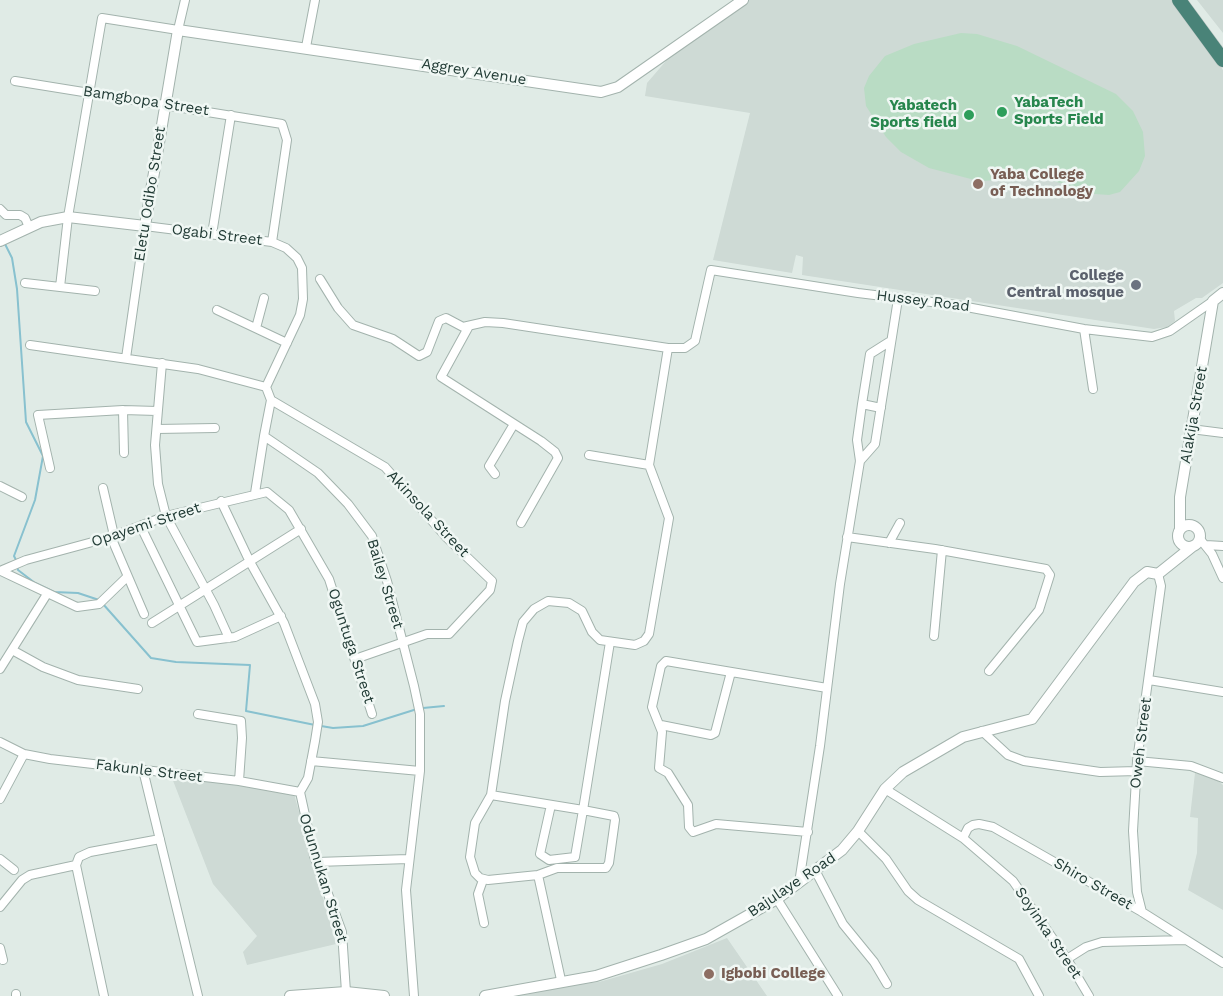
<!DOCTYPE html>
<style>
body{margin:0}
canvas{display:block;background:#e0ebe6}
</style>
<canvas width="1223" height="996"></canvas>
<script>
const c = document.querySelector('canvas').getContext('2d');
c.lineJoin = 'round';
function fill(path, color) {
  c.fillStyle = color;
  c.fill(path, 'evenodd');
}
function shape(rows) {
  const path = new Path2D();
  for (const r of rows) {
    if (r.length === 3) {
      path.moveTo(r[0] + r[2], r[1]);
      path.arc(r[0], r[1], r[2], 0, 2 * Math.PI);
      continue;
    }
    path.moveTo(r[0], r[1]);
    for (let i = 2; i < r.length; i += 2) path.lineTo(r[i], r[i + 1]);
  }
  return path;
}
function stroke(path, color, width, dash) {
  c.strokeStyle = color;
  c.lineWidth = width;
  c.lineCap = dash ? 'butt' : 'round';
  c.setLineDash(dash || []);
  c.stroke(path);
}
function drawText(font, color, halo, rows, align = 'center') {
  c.font = font + ' "Work Sans",sans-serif';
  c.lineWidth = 5;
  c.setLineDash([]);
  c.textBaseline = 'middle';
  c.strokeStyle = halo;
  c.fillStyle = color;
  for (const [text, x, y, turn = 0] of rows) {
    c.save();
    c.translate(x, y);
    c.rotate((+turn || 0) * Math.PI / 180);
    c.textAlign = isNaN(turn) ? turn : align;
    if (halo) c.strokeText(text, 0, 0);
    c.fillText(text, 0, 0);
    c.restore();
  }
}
fill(shape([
 [746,0,1175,0,1223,70,1223,283,1202,298,1196,298,1174,311,1175,321,1167,327,1154,329,802,275,803,257,796,255,792,273,713,260,750,113,645,96,647,83,672,54],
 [1197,0,1223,0,1223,33],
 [1195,773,1212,776,1223,785,1223,910,1188,890,1197,853,1198,818,1190,817],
 [172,778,191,778,294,794,336,944,247,965,243,952,257,936,213,884],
 [727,938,767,996,490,996,599,982,662,964]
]), '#cedad5');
fill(shape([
 [961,33,977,34,1017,46,1116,94,1133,111,1143,132,1145,156,1139,171,1120,192,1109,195,1095,194,1044,178,979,181,967,178,929,168,901,152,886,137,866,106,864,88,869,76,885,56,914,44]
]), '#b9dcc4');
stroke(shape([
 [5,244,12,258,17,289,26,422,43,456,35,500,14,556,16,560],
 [17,566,18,570,35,583,54,592,78,593,99,600],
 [103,604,151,658,176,662,250,665,246,711,315,725],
 [423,708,444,706],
 [321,726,333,728,363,726,417,709]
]), '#88c1cf', 2);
const minor = shape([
 [306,47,315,0],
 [15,81,282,124,287,140,272,242],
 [0,209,6,215,20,215,25,218,29,227],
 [213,228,231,115],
 [320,279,338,308,353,325,393,339,419,356,427,352,439,321,446,318,463,327,485,322,503,323,668,348,685,348,695,341,711,270,858,293,956,305,1084,329,1152,337,1170,331,1213,301],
 [25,283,60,287,68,217,102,18,178,30,185,0],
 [60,287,95,291],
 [217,310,287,343],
 [469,326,441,377,541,441,555,452,558,458,521,523],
 [256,328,264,298],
 [1084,329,1093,389],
 [30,345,198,369,266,387],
 [126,358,145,226,272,242,286,248,297,258,302,268,303,299,300,315,266,387],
 [162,363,155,445,158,484,166,516,214,605,229,638],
 [266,387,271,400,385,467,447,538,492,581,490,590,449,634,427,634,355,659],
 [271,400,264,436,318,473,348,504,372,536,387,581,414,686,420,714,420,771,406,890,414,996],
 [862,404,881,408],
 [157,429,215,428],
 [1191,429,1223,433],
 [124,453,123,410,157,411],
 [589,455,649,465],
 [860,461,875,444,898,299],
 [50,468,38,415,123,410],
 [495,474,489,466,514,424],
 [0,486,22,497],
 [103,488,113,531,111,537,144,614],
 [255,493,264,436],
 [221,501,250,562,284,623,315,704,318,722,315,741,308,778,300,792,314,856,342,932,346,992],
 [141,527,197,642,235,637,281,616],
 [847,537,935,549,1046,569,1050,575,1039,610,989,671],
 [1200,539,1212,554,1223,578],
 [889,543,900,523],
 [1206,545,1223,546],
 [0,571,26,560,111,537,166,516,267,492,289,510,329,579,372,714],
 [1,571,77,607,99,604,127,577],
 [152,623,301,529],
 [934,636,942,550],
 [14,651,43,667,78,680,138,689],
 [0,669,47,594],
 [1149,680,1223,692],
 [198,714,241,721,242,738,239,781],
 [661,725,711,735,715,733,731,672],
 [982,731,1008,755,1024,761,1100,772,1137,771],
 [0,742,24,754,50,759,239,781,300,792],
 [311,761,420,771],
 [1137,761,1191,766,1223,778],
 [143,770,198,996],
 [885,789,963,838,1013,881,1067,959,1089,996],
 [491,795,583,810,575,857,549,860,540,854,551,805],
 [0,799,24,754],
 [858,831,886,859,908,891,918,900,1019,959,1039,996],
 [808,832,716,824,693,832,689,827,688,805,668,773,659,768,662,732,652,707,661,666,666,661,827,688],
 [963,838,968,828,973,825,979,824,993,827,1142,912,1223,963],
 [0,859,14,870],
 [317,862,408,859],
 [816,872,843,924,874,962,887,984],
 [538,875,557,868,606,868,609,863,615,820,614,816,583,810,610,642],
 [483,880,478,894,484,923],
 [799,883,820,746,840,584,860,461,857,440,862,404,870,354,889,342],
 [777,899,838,996],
 [0,907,22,880,30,875,76,865],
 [1142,912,1137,892,1133,831,1137,761,1161,586,1158,574],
 [0,948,3,960],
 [1067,959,1086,947,1102,942,1186,940],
 [561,980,538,875,488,880,480,878,475,873,470,857,475,823,491,795,505,701,518,641,523,622,534,609,548,601,569,603,582,611,592,632,600,640,635,645,644,641,649,634,669,518,649,465,668,348],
 [16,994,16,996],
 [104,996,76,865,79,857,90,852,160,839]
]);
const tertiary = shape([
 [0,241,41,222,68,217,145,226,178,30,601,92,618,87,743,0],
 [1189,536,11],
 [1180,529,1180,497,1213,301,1223,293],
 [290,996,346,992,384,996],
 [485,996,596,976,661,955,706,939,777,899,842,850,858,831,885,789,903,772,963,737,1032,719,1134,582,1147,572,1158,574,1193,546]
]);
const trunk = shape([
 [1179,0,1223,60]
]);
stroke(minor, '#a3b3ad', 10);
stroke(tertiary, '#a3b3ad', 12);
stroke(trunk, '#c1c8c6', 15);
stroke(minor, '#fff', 8);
stroke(tertiary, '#fff', 10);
stroke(trunk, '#498378', 14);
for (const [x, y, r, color] of [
 [1002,112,6,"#2e9e5b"],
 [969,115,6,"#2e9e5b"],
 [978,184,6,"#8d6e63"],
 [1136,285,6,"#6b7280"],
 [709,974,6,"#8d6e63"]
]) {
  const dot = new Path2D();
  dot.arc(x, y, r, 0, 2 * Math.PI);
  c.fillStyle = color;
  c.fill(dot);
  stroke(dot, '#f0f7f4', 2);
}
drawText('15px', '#213b35', '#f0f7f4', [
 ["Aggrey Avenue",474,72,9],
 ["Bamgbopa Street",146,101,9],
 ["Eletu Odibo Street",150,194,-81],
 ["Ogabi Street",217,235,7],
 ["Hussey Road",923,301,7],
 ["Alakija Street",1194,415,-80],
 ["Akinsola Street",428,514,47],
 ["Opayemi Street",146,525,-18],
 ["Bailey Street",385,584,73],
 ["Oguntuga Street",351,646,72],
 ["Oweh Street",1141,743,-83],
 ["Fakunle Street",149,771,7],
 ["Odunnukan Street",323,878,73],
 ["Shiro Street",1093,884,30],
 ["Bajulaye Road",792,885,-34],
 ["Soyinka Street",1048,933,56]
]);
drawText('bold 15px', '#27864d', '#f0f7f4', [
 ["YabaTech",1014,103],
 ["Sports Field",1014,120],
 ["Yabatech",957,106,"right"],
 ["Sports field",957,123,"right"]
], 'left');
drawText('bold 15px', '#785e54', '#f0f7f4', [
 ["Yaba College",990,175],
 ["of Technology",990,192],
 ["Igbobi College",721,974]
], 'left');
drawText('bold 15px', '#5b616d', '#f0f7f4', [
 ["College",1124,276],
 ["Central mosque",1124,293]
], 'right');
</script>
